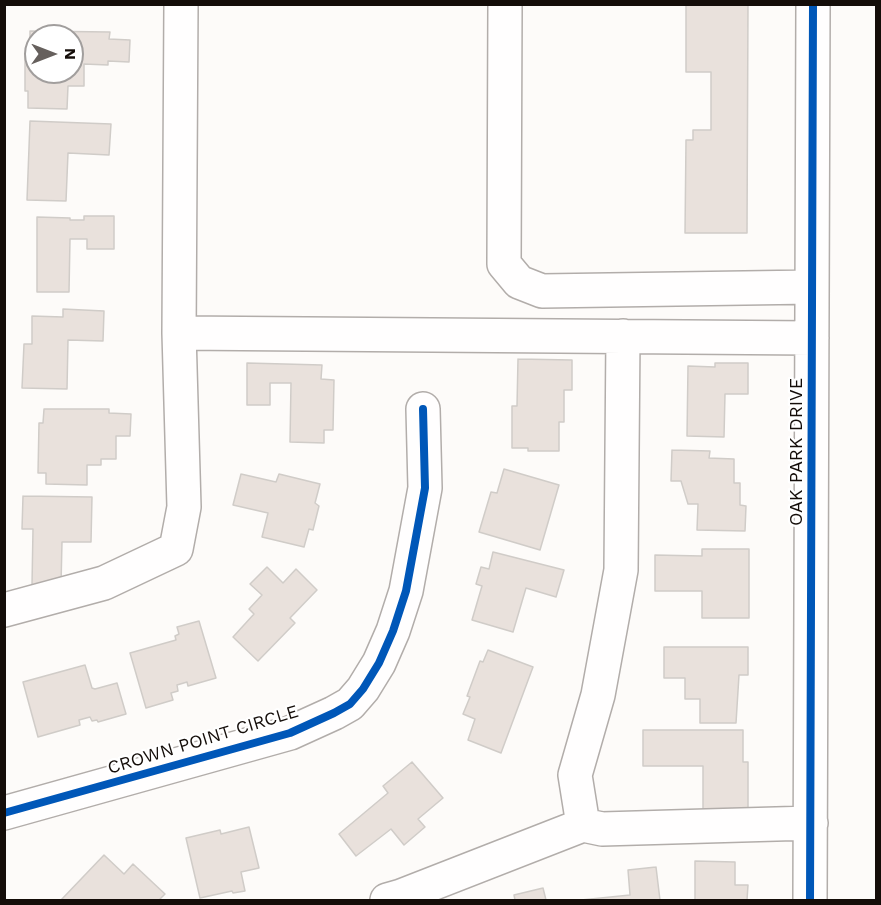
<!DOCTYPE html>
<style>
body{margin:0}
#map{position:relative;width:881px;height:905px;overflow:hidden;background:#fdfbf9;font-family:"Work Sans",sans-serif}
canvas{display:block}
.frame{position:absolute;inset:0;border:6px solid #140d09;pointer-events:none}
.north{position:absolute;left:24px;top:24px;width:60px;height:60px;box-sizing:border-box;background:#fff;border:2px solid #a19e9d;border-radius:50%;rotate:90deg;font-size:16px;font-weight:700;line-height:24px;text-align:center;color:#140d09}
.north::after{content:'';display:block;margin:auto;width:21px;height:27px;background:#66605d;clip-path:polygon(50% 0,100% 100%,50% 72%,0 100%)}
</style>
<div id="map">
<canvas width="881" height="905"></canvas>
<div class="frame"></div>
<div class="north">N</div>
</div>
<script>
const c = document.querySelector('canvas').getContext('2d');
c.lineJoin = 'round';
function fill(path, color) {
  c.fillStyle = color;
  c.fill(path, 'evenodd');
}
function shape(rows) {
  const path = new Path2D();
  for (const r of rows) {
    path.moveTo(r[0], r[1]);
    for (let i = 2; i < r.length; i += 2) path.lineTo(r[i], r[i + 1]);
  }
  return path;
}
function stroke(path, color, width, dash) {
  c.strokeStyle = color;
  c.lineWidth = width;
  c.lineCap = dash ? 'butt' : 'round';
  c.setLineDash(dash || []);
  c.stroke(path);
}
function drawText(font, color, halo, rows, align = 'center') {
  c.font = font + ' "Work Sans",sans-serif';
  c.lineWidth = 4.5;
  c.setLineDash([]);
  c.textBaseline = 'middle';
  c.strokeStyle = halo;
  c.fillStyle = color;
  for (const [text, x, y, turn = 0] of rows) {
    c.save();
    c.translate(x, y);
    c.rotate((+turn || 0) * Math.PI / 180);
    c.textAlign = isNaN(turn) ? turn : align;
    if (halo) c.strokeText(text, 0, 0);
    c.fillText(text, 0, 0);
    c.restore();
  }
}
const building = shape([
 [679,4,748,4,747,233,685,233,686,140,693,140,693,130,711,130,711,72,686,72,686,5,679,4],
 [30,31,110,32,109,39,130,40,129,62,108,61,108,65,84,64,84,86,68,86,67,109,28,108,28,91,25,91,25,56,30,56,30,31],
 [36,36,72,36,72,72,36,72,36,36],
 [30,121,111,124,109,155,68,153,66,201,27,200,30,121],
 [84,216,114,216,114,249,87,249,87,239,70,239,69,292,37,292,37,217,70,218,70,220,84,220,84,216],
 [63,309,104,311,103,341,68,340,67,389,22,388,24,344,32,344,32,316,63,317,63,309],
 [518,359,572,360,572,390,564,390,564,422,559,422,559,451,528,451,528,448,512,448,512,406,517,406,518,359],
 [247,363,322,365,321,379,334,380,333,430,324,430,324,443,290,442,291,383,270,383,270,405,247,405,247,363],
 [715,363,748,363,748,394,725,394,724,437,687,436,688,366,715,367,715,363],
 [44,409,109,409,109,413,131,414,130,436,116,436,116,459,101,459,101,465,87,465,87,485,46,484,46,473,38,473,39,423,43,423,44,409],
 [672,450,710,451,709,458,734,459,734,483,740,483,740,505,746,506,745,531,697,530,698,504,688,504,681,481,671,481,672,450],
 [504,469,559,485,540,550,479,532,491,492,497,493,504,469],
 [241,474,276,482,279,474,320,484,315,503,319,506,313,530,309,529,304,547,262,537,268,513,233,505,241,474],
 [23,496,92,497,91,542,62,542,61,585,32,585,33,529,22,529,23,496],
 [702,549,749,549,749,618,702,618,702,591,655,591,655,555,702,556,702,549],
 [493,552,564,570,556,597,526,588,513,632,472,620,482,586,476,584,481,567,489,569,493,552],
 [267,567,283,583,296,569,317,590,290,618,295,623,258,661,233,637,254,614,249,609,262,595,250,584,267,567],
 [199,621,216,678,188,686,187,682,177,685,178,691,171,693,173,700,146,708,130,653,176,640,175,636,179,634,177,627,199,621],
 [664,647,748,647,748,675,739,675,736,723,700,723,700,699,685,699,685,678,664,678,664,647],
 [488,650,533,667,501,753,468,740,475,719,463,714,470,697,467,696,480,661,483,662,488,650],
 [85,665,92,688,95,689,117,683,126,714,98,722,97,720,92,721,90,717,79,720,80,725,38,737,23,682,85,665],
 [643,730,743,730,743,762,748,762,748,810,703,811,703,766,643,766,643,730],
 [412,762,443,798,418,819,425,827,404,845,391,829,356,856,339,834,388,793,383,786,412,762],
 [249,827,259,868,241,872,245,891,233,893,232,891,200,898,186,838,220,830,221,834,249,827],
 [104,855,124,874,133,864,165,894,159,900,61,900,104,855],
 [695,861,735,862,735,885,748,885,747,900,695,900,695,861],
 [656,867,660,900,581,900,630,895,628,870,656,867],
 [543,888,546,900,515,900,514,895,543,888]
]);
fill(building, '#e9e1dc');
stroke(building, '#d0ccc8', 1.5);
const minor = shape([
 [505,4,504,264,519,282,542,291,812,287],
 [179,333,812,338],
 [4,610,104,583,176,549,184,507,179,333,181,4],
 [4,813,290,733,334,713,350,704,363,689,379,663,393,631,406,591,425,488,423,409],
 [583,825,575,775,598,695,621,570,623,336],
 [387,900,401,896,583,825,602,829,811,823],
 [810,900,813,4]
]);
stroke(minor, '#b2adaa', 36);
stroke(minor, '#fffefe', 33);
stroke(shape([
 [4,813,290,733,334,713,350,704,363,689,379,663,393,631,406,591,425,488,423,409],
 [810,900,813,4]
]), '#0057b8', 8);
drawText('18px', '#140d09', '#fff', [
 ["OAK PARK DRIVE",797,452,-90],
 ["CROWN POINT CIRCLE",203,740,-17]
]);
</script>
